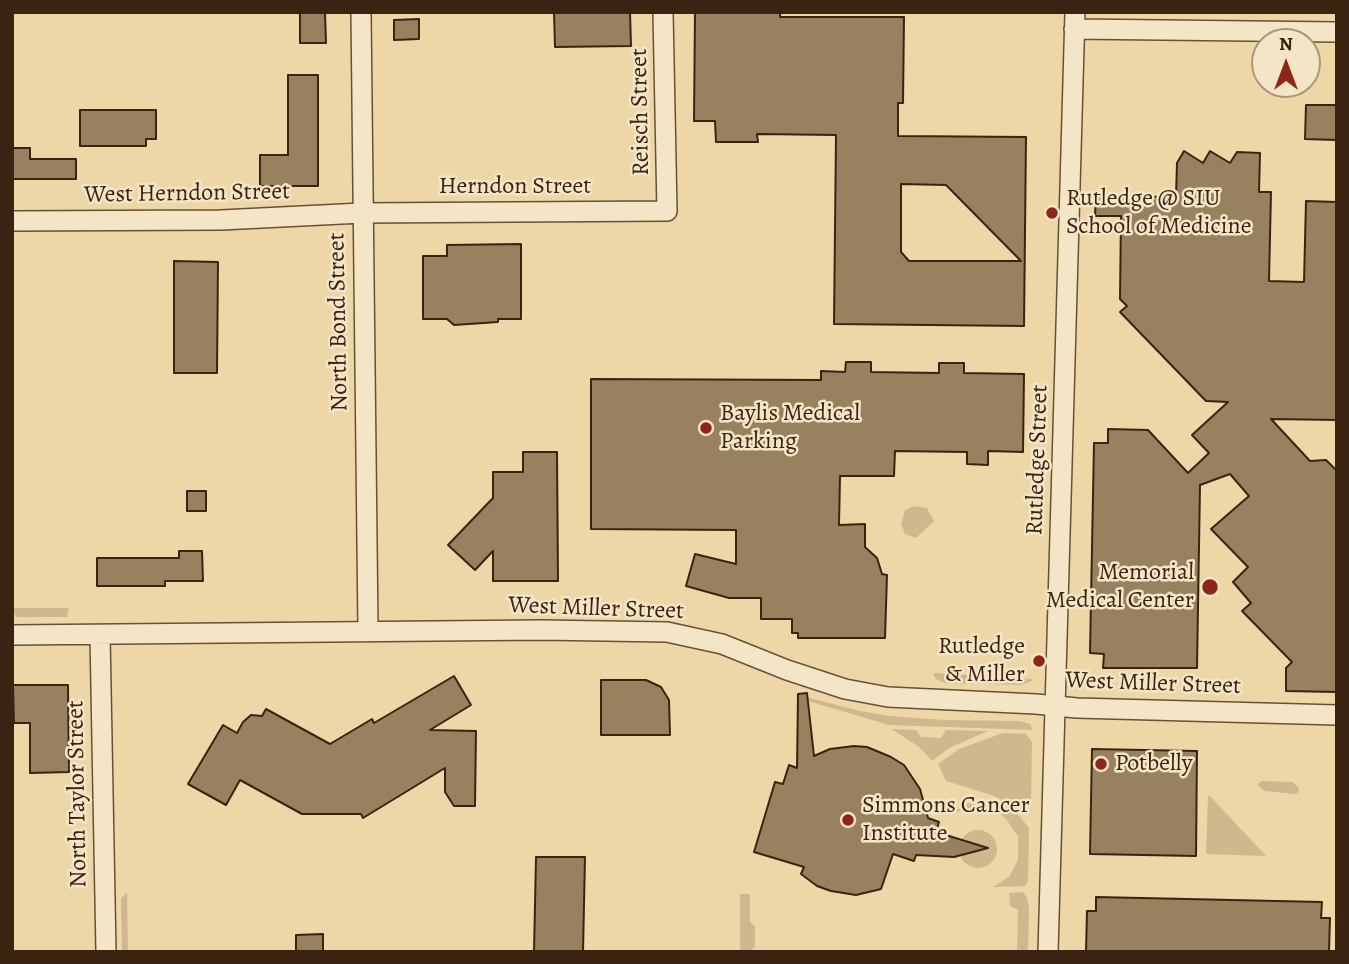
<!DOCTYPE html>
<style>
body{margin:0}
#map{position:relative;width:1349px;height:964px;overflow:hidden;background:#edd7a6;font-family:Alegreya,serif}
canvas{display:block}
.frame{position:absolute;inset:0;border:14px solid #3b2312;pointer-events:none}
.north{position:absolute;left:1251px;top:28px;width:70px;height:70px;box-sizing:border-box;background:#f3e5c5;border:2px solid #a9977d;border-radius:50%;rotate:0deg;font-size:19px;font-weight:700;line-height:28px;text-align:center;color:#3b2312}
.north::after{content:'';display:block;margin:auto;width:24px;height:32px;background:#8f2418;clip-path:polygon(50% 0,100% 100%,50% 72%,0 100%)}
</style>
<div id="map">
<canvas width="1349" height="964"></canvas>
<div class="frame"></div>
<div class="north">N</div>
</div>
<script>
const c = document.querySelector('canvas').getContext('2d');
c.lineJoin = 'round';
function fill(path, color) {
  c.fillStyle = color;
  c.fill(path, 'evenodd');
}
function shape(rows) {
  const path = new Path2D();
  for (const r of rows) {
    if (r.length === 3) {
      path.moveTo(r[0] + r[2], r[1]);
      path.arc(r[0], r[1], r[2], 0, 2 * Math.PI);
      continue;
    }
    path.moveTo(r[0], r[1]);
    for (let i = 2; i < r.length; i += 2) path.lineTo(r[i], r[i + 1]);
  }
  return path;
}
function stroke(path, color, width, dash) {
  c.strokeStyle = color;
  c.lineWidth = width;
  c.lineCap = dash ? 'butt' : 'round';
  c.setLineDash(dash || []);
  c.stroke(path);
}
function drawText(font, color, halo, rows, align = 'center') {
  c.font = font + ' Alegreya,serif';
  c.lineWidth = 5;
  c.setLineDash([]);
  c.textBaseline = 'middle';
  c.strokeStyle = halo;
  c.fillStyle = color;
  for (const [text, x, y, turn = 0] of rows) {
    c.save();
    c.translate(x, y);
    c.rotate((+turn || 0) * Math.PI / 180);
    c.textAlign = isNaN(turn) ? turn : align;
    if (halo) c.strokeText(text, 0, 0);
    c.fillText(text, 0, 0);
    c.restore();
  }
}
fill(shape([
 [914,506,927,508,934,521,916,538,905,534,901,524,905,510],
 [12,608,69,608,67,617,16,617],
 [933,673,1032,679,1032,681,1021,685,945,683,936,679],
 [802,696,860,711,890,716,944,720,1018,721,1030,724,1033,730,889,725,798,698],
 [891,729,916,730,921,737,941,738,946,730,988,731,949,748,932,761,918,746],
 [1003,733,1026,734,1032,742,1031,802,1024,809,991,795,946,781,938,764,959,749],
 [1262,781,1293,782,1298,787,1299,792,1295,794,1264,791,1257,784],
 [1208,796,1210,796,1266,856,1206,854],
 [987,800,1001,803,1015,811,1029,828,1028,882,1025,886,993,887,1009,877,1018,860,1018,836,1006,819,997,811,979,806,953,813,964,804],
 [978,849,19],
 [127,892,128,952,122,952,121,899],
 [1023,892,1027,898,1029,907,1028,952,1017,952,1018,910,1010,906,1009,893],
 [740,894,750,894,750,922,755,926,755,947,749,952,740,952]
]), '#cfb88d');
const building = shape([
 [300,12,325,12,326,43,300,43,300,12],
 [554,12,630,12,631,46,555,47,554,12],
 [695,12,780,12,780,17,904,17,903,103,898,103,898,136,1026,137,1024,326,834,324,836,135,757,134,758,142,716,142,715,121,694,121,695,12],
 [901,184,946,185,1021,261,909,261,901,252,901,184],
 [419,19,419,39,394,40,394,20,419,19],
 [288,75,318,75,318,186,260,186,260,155,288,155,288,75],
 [1306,105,1337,105,1337,140,1305,139,1306,105],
 [80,110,156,110,156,139,146,139,146,146,80,146,80,110],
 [12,148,30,148,30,159,76,159,76,179,12,179,12,148],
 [1184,151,1203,163,1210,151,1230,163,1237,152,1260,153,1259,192,1271,192,1269,281,1304,282,1306,201,1337,202,1337,420,1271,419,1310,461,1326,460,1337,471,1337,692,1286,691,1286,668,1292,662,1242,611,1251,603,1233,582,1248,567,1211,529,1249,496,1230,474,1200,485,1197,668,1103,668,1104,654,1090,653,1094,443,1108,443,1108,429,1148,430,1188,473,1209,453,1192,435,1228,402,1206,401,1120,312,1127,306,1120,299,1121,216,1095,216,1096,196,1176,197,1177,163,1184,151],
 [521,244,521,319,498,319,498,322,454,325,447,319,423,319,423,256,447,256,447,245,521,244],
 [174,261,218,262,217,373,174,373,174,261],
 [846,362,871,362,871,372,939,373,939,363,964,363,964,373,1024,374,1023,452,988,451,988,465,967,464,967,452,895,451,894,476,840,476,839,525,865,524,865,547,877,558,882,574,887,575,885,638,798,638,798,633,792,633,792,619,761,619,761,598,729,598,686,586,695,554,736,564,736,530,591,529,591,379,821,380,821,371,845,372,846,362],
 [523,452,557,452,558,581,493,581,493,551,475,570,448,545,493,498,493,472,523,472,523,452],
 [187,491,206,491,206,511,187,511,187,491],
 [179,551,202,551,203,581,165,581,165,586,97,586,97,558,179,558,179,551],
 [454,676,471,705,430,730,476,731,475,806,454,806,445,792,445,768,363,818,361,814,302,814,240,780,226,805,188,784,223,725,237,733,243,722,251,715,262,716,266,709,330,744,372,719,374,723,454,676],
 [601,680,646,680,661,687,669,700,670,735,601,735,601,680],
 [13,685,68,685,69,772,30,773,30,723,14,723,13,685],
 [807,693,814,756,830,749,854,746,867,747,891,757,904,765,920,789,928,818,939,822,936,832,988,848,954,857,916,855,914,861,893,854,881,889,856,895,831,891,817,886,801,874,804,867,754,852,775,782,783,784,789,765,797,768,798,694,807,693],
 [1092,749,1197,751,1196,856,1090,854,1092,749],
 [536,857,585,857,583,952,534,952,536,857],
 [1096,897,1322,902,1321,918,1330,918,1329,952,1086,952,1087,911,1096,911,1096,897],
 [323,934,323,952,296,952,296,935,323,934]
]);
fill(building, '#98815f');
stroke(building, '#3b2312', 2);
const street = shape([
 [361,12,368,631],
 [1074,29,1337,32],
 [12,221,221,220,362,213,667,211,663,12],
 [12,635,541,630,667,632,722,644,787,670,845,689,888,697,1036,704,1077,708,1337,715],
 [100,635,106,952],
 [1048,952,1075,12]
]);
stroke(street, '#685037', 22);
stroke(street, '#f3e5c5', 19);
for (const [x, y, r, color] of [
 [1052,213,7,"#8f2418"],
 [706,428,7,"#8f2418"],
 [1210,587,9,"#8f2418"],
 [1039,661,7,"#8f2418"],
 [1101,764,7,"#8f2418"],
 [848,820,7,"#8f2418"]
]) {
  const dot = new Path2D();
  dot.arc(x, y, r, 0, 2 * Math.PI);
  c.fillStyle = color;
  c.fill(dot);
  stroke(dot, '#f3e5c5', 2.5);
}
drawText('24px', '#3b2312', '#f3e5c5', [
 ["Reisch Street",641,112,-91],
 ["Herndon Street",515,187],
 ["West Herndon Street",187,194,-1],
 ["North Bond Street",339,322,-91],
 ["Rutledge Street",1038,460,-88],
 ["West Miller Street",596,609,2],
 ["West Miller Street",1153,684,2],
 ["North Taylor Street",78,794,-91]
]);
drawText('24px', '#3b2312', '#f3e5c5', [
 ["Rutledge @ SIU",1066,199],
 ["School of Medicine",1066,227],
 ["Baylis Medical",720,414],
 ["Parking",720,442],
 ["Memorial",1194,573,"right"],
 ["Medical Center",1194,601,"right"],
 ["Rutledge",1025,647,"right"],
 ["& Miller",1025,675,"right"],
 ["Potbelly",1115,764],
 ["Simmons Cancer",862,806],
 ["Institute",862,834]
], 'left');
</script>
